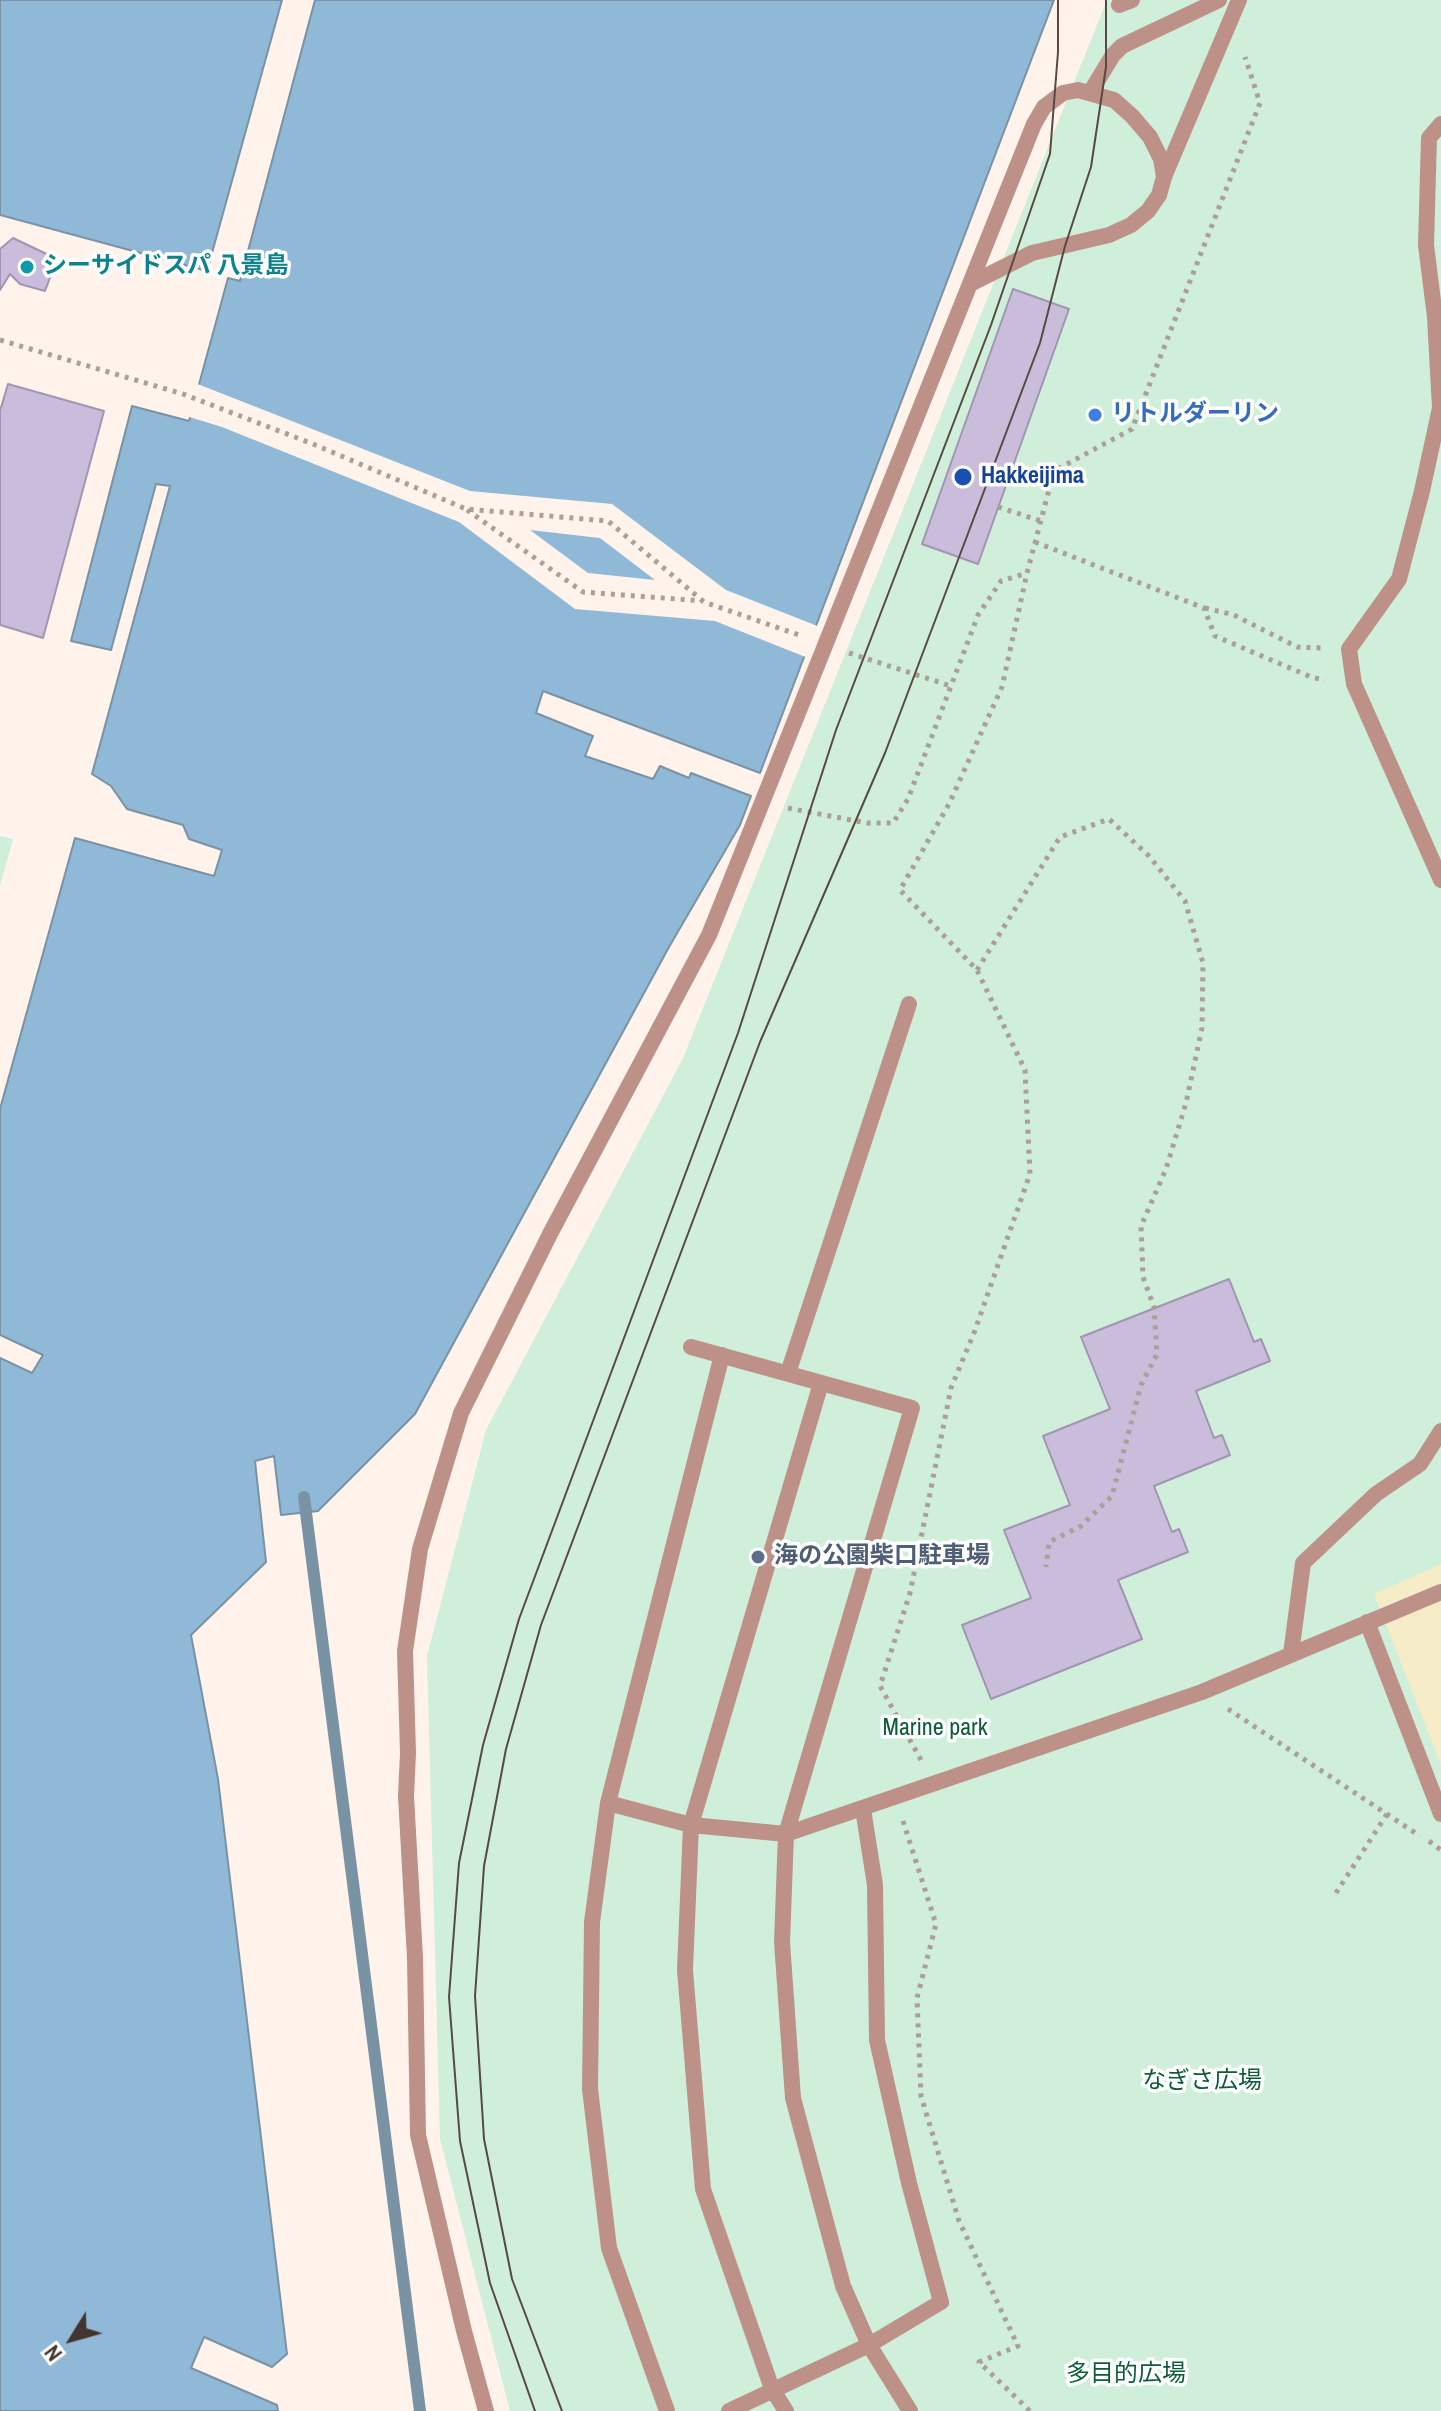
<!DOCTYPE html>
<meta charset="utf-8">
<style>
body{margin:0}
#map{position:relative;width:1441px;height:2411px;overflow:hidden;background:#fff3eb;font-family:"Archivo Narrow",sans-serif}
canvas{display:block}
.north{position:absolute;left:32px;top:2299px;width:80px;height:80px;-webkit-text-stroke:6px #fff;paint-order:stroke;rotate:233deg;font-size:22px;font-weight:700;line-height:32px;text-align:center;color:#42362e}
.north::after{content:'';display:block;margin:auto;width:28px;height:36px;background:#42362e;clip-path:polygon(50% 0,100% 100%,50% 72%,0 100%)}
</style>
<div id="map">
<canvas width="1441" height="2411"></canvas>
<div class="north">N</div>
</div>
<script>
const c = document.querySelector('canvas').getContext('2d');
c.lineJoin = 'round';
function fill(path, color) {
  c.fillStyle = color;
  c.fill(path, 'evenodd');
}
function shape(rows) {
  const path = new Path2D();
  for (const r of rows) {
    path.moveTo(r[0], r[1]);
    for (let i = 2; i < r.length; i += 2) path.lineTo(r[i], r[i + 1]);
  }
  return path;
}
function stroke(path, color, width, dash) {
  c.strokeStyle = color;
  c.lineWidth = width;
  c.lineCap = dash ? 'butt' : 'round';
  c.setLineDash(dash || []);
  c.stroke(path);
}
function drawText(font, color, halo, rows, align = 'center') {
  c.font = font + ' "Archivo Narrow","Noto Sans JP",sans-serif';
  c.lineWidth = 7;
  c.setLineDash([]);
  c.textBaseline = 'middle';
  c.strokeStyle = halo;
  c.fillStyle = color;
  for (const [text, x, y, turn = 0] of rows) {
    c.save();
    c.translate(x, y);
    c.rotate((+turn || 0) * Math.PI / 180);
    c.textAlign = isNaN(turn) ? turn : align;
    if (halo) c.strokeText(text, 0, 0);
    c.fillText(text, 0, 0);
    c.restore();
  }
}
fill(shape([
 [1107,0,1441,0,1441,2411,510,2411,440,2139,427,1656,486,1430,683,1058],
 [0,836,13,839,0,886]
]), '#cfefdb');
fill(shape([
 [1441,1564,1441,1765,1374,1594]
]), '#f6ecc7');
const water = shape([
 [0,0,282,0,207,271,0,215,0,0],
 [315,0,1054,0,760,773,543,691,536,713,593,736,585,756,653,779,660,766,689,778,691,773,751,796,740,825,669,947,415,1414,318,1511,281,1515,274,1456,255,1461,266,1562,191,1635,218,1779,287,2354,272,2367,204,2337,191,2368,277,2405,278,2411,0,2411,0,1358,32,1373,43,1355,0,1335,0,1109,75,838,214,876,222,850,189,839,183,825,127,809,111,786,92,774,170,486,156,484,111,650,71,641,132,406,189,421,228,278,240,281,315,0]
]);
fill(water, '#90b9d7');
stroke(water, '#7992a4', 2);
fill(shape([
 [195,383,470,491,612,504,726,590,820,627,808,658,715,621,575,609,459,522,222,427,186,416],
 [530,530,600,538,655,580,588,573]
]), '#fff3eb');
stroke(shape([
 [304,1497,420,2411]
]), '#7992a4', 12);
const building = shape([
 [13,238,57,259,45,291,20,284,10,274,0,290,0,249,13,238],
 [1013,289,1069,309,978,564,922,544,1013,289],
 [8,384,104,411,43,638,0,625,0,411,8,384],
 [1229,1279,1254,1342,1261,1339,1270,1361,1196,1391,1214,1438,1222,1435,1230,1455,1154,1486,1172,1532,1179,1529,1188,1552,1118,1580,1142,1639,991,1699,962,1625,1031,1598,1004,1530,1070,1505,1043,1436,1110,1409,1081,1337,1229,1279]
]);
fill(building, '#cabddb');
stroke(building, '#a195b1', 2);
stroke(shape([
 [0,340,183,394,313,444,466,509,608,521,704,602,802,636],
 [998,507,1041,521],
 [467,510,583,592,703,601],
 [1035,542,1204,608,1215,636,1311,677,1325,680],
 [1205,608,1234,615,1297,647,1322,648],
 [849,653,951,686],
 [788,808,867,823,893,823,908,799,978,615,1001,581,1027,573],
 [977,970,1060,837,1109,819,1149,856,1185,901,1203,963,1202,1028,1186,1103,1166,1169,1141,1226,1143,1277,1154,1307,1157,1354,1141,1385,1112,1496,1081,1526,1049,1542,1046,1567],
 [1228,1709,1420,1836],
 [921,1760,880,1686,910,1593,951,1388,974,1333,1030,1174,1025,1070,977,970,900,890,949,804,1002,687,1027,573,1054,471,1132,429,1260,103,1245,57],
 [903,1821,936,1924,917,1998,921,2096,959,2221,1018,2346,979,2362,1030,2411],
 [1429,1841,1441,1850],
 [1336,1893,1387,1814]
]), '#ab9f97', 5, [4, 6]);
stroke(shape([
 [1091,91,1113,55,1122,46,1219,0],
 [1164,177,1239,0],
 [691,1347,912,1408,786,1834,782,1942,793,2098,843,2286,869,2345,910,2411],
 [788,1373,909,1004],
 [1367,1622,1441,1814],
 [608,1803,691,1825,786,1834,1202,1692,1441,1592],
 [667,2411,609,2248,590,2089,592,1922,608,1803,722,1355],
 [729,2411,869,2345,941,2302,909,2183,877,2040,875,1885,863,1809],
 [786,2411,772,2389,703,2189,685,1970,691,1825,821,1383]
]), '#bd9188', 16);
stroke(shape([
 [1119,5,1132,0],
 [1441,124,1429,138,1426,245,1435,317,1440,408,1422,491,1399,579,1349,649,1354,684,1441,880],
 [1291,1654,1303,1563,1376,1494,1420,1464,1441,1431]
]), '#bd9188', 16);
stroke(shape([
 [486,2411,464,2331,418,2135,415,1958,406,1796,408,1753,405,1651,420,1549,461,1413,551,1232,709,935,1034,124,1044,107,1063,93,1078,90,1114,100,1132,116,1150,137,1161,159,1164,177,1159,195,1148,211,1131,225,1109,235,1032,253,972,283]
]), '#bd9188', 16);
stroke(shape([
 [535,2411,490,2283,460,2141,449,1997,459,1863,483,1745,519,1619,738,1033,836,730,991,325,1050,154,1058,52,1058,0],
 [562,2411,512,2279,484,2139,475,1996,484,1866,506,1749,541,1625,760,1042,885,753,1040,343,1065,246,1091,167,1106,67,1106,0]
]), '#564a42', 2);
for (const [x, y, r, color] of [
 [27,267,8,"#0f9aa8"],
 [1095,415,8,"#3f7fe0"],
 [963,477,10,"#1a4fb4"],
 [758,1557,8,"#5c6f8a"]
]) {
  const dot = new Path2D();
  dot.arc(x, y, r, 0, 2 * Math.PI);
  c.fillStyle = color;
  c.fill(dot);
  stroke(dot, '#fff', 3);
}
drawText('bold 24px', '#0d838f', '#fff', [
 ["シーサイドスパ 八景島",43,267]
], 'left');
drawText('bold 24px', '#366cbe', '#fff', [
 ["リトルダーリン",1111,415]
], 'left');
drawText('bold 24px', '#164399', '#fff', [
 ["Hakkeijima",981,477]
], 'left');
drawText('bold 24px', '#4e5e75', '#fff', [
 ["海の公園柴口駐車場",774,1557]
], 'left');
drawText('24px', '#0d5b39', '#fff', [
 ["Marine park",935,1729],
 ["なぎさ広場",1202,2082],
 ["多目的広場",1126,2375]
]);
</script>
